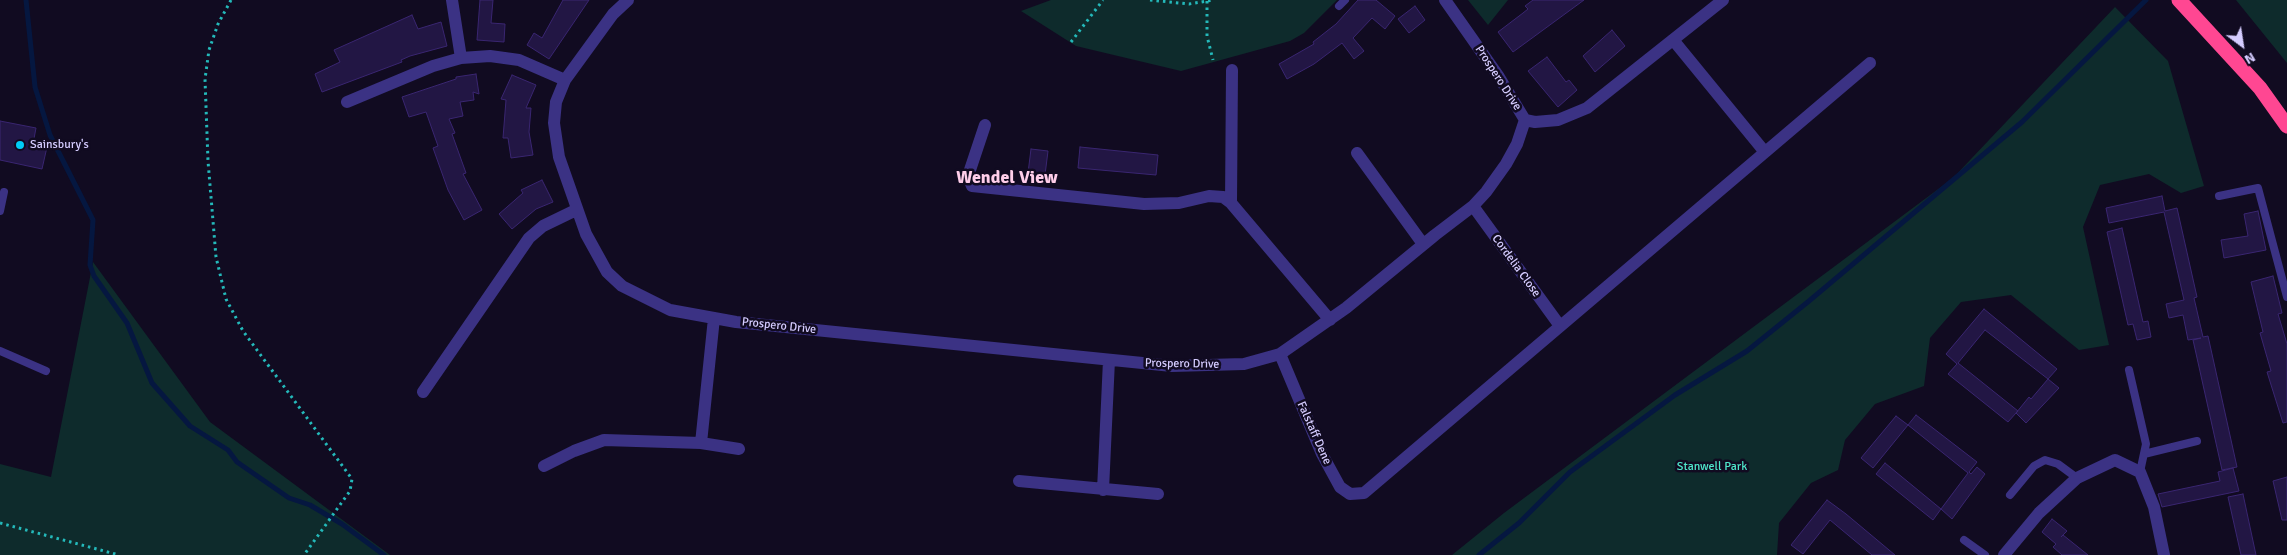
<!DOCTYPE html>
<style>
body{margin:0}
#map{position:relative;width:2287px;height:555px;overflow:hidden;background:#110b21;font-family:Signika,sans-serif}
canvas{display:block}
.north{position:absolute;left:2217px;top:20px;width:50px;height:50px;-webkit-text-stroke:4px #110b21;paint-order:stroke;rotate:149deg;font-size:14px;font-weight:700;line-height:20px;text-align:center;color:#d5ccff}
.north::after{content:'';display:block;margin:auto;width:18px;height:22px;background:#d5ccff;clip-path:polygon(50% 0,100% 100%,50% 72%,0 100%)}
</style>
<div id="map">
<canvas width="2287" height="555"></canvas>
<div class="north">N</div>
</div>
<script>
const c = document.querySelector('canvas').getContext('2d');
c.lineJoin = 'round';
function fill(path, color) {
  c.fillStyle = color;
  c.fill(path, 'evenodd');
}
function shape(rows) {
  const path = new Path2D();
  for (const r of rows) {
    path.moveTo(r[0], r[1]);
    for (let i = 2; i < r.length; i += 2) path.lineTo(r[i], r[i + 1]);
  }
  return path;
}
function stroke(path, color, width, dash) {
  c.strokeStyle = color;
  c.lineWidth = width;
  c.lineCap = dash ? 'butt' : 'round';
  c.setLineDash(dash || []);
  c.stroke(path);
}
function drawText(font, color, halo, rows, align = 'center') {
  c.font = font + ' Signika,sans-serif';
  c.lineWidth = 5;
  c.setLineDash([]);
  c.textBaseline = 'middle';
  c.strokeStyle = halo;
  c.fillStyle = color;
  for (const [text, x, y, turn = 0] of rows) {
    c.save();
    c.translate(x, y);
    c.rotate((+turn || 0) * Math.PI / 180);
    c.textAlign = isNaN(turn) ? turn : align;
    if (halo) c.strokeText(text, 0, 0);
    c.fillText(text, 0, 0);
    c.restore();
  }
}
fill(shape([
 [1051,0,1337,0,1304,33,1290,41,1181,71,1076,46,1021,11],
 [1468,0,1508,0,1488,25],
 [2236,0,2287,0,2287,63],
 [2115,7,2168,61,2204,186,2181,193,2149,174,2100,185,2083,227,2109,345,2079,350,2011,295,1961,302,1930,338,1924,386,1875,404,1845,440,1838,470,1811,483,1779,523,1777,555,1452,555,1504,513,1953,178],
 [93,262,210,422,390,555,0,555,0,464,51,477]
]), '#0e2b2c');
stroke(shape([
 [26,0,35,87,50,135,93,220,90,265,94,276,127,323,152,383,190,426,228,450,237,462,289,498,310,505,342,524,384,555],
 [1479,555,1519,523,1570,472,1675,395,1747,351,1809,301,2022,122,2146,0]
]), '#051740', 5);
const building = shape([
 [480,0,493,0,491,23,505,24,504,42,477,40,480,0],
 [563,0,589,0,549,59,527,45,534,33,542,38,563,0],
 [1358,0,1376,0,1395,16,1385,29,1372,18,1353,38,1364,51,1354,59,1342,43,1314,64,1287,79,1279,64,1314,44,1313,42,1336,24,1358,0],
 [1533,0,1584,0,1513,52,1498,32,1523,13,1528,9,1525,6,1533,0],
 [1415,6,1425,20,1409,33,1398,19,1415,6],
 [412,15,418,29,441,22,447,46,410,56,401,60,402,62,322,92,315,74,340,62,334,50,412,15],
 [1612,30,1625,46,1595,72,1583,56,1612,30],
 [1547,57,1566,82,1569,80,1577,90,1558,107,1528,71,1547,57],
 [476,74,479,94,473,92,474,100,460,102,463,116,449,119,455,133,452,134,466,173,463,174,482,210,464,220,448,190,433,148,438,146,426,112,409,117,402,97,456,79,456,77,476,74],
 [512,75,536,85,526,108,531,108,529,132,533,155,511,158,508,138,503,138,506,100,501,99,512,75],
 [0,121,36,128,33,144,47,147,42,169,0,160,0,121],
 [1080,147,1158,155,1156,175,1078,168,1080,147],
 [1031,149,1048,151,1045,175,1028,173,1031,149],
 [542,180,553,202,536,209,512,229,499,214,523,193,521,190,542,180],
 [2162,196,2165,211,2177,208,2197,297,2194,298,2203,337,2208,336,2237,467,2222,470,2193,340,2201,338,2188,340,2183,315,2169,318,2166,304,2184,300,2164,212,2109,223,2106,208,2162,196],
 [2258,211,2266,250,2224,258,2221,240,2248,236,2244,214,2258,211],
 [2122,228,2143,322,2148,321,2151,337,2137,340,2133,324,2128,325,2107,232,2122,228],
 [2273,276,2282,313,2278,314,2287,344,2287,422,2283,423,2267,372,2271,371,2260,333,2263,332,2251,282,2273,276],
 [1984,309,2057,369,2048,379,2059,388,2026,423,2016,413,2008,422,1948,374,1957,364,1946,354,1984,309],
 [1985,330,2048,379,2031,399,2029,397,2016,413,2018,411,1958,363,1985,330],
 [1916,415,1977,462,1969,472,1971,474,1977,467,1985,474,1952,519,1941,509,1968,473,1908,425,1916,415],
 [1896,416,1908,425,1873,468,1861,458,1896,416],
 [1885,463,1941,509,1933,520,1876,474,1885,463],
 [2233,468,2239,491,2162,507,2158,494,2220,481,2218,472,2233,468],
 [2287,477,2287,520,2282,520,2273,481,2287,477],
 [2243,494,2247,513,2256,555,2241,555,2228,497,2243,494],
 [1827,500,1846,514,1895,555,1872,555,1830,520,1803,554,1791,545,1827,500],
 [2052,519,2067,531,2061,537,2063,535,2088,555,2062,555,2053,547,2056,544,2042,532,2052,519]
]);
fill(building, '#221644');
stroke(building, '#3a2671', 1);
stroke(shape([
 [231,0,218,24,209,50,205,79,208,161,216,257,226,299,243,331,352,479,350,491,304,555],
 [1150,0,1189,4,1213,0],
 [1207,1,1207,36,1213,60],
 [1071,42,1103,0],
 [0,523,119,555]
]), '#24b9ba', 3, [2.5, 4]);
stroke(shape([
 [1339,6,1345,0],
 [2219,196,2258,188,2287,297],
 [0,211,4,192],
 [0,351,46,371],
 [2129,370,2146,444,2140,472],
 [2144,454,2197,441],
 [2010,495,2034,466,2045,460,2058,464,2077,478],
 [1964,540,1985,555]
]), '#3b3284', 8);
stroke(shape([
 [452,0,461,58],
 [628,0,613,14,565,80,556,102,554,123,559,157,586,234,607,272,622,286,670,310,736,322,1172,366,1244,364,1280,354,1346,308,1435,235,1473,206,1486,192,1506,164,1517,144,1525,120,1499,77,1445,0],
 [1674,41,1764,151],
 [347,102,433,66,461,58,490,56,519,60,565,80],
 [1525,120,1535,122,1558,120,1587,108,1723,0],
 [985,125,968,176,972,186,1144,204,1179,203,1209,196,1223,197,1231,203,1330,320],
 [1357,153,1423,244],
 [1231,203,1232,70],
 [1473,206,1560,326],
 [1280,354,1322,454,1340,487,1350,494,1364,493,1870,63],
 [423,392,529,238,543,226,576,210],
 [701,443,739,449],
 [544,466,574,451,604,440,701,443,714,318],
 [1019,481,1158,494],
 [1103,490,1109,360],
 [2004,555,2039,513,2077,478,2115,460,2140,472,2154,507,2164,555]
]), '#3b3284', 12);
stroke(shape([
 [2179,0,2260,88,2287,126]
]), '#ff4792', 15);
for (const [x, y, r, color] of [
 [20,145,5,"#00cdf7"]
]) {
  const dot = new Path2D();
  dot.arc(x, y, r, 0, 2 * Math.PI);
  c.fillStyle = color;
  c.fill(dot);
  stroke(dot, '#110b21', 2);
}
drawText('12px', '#d5ccff', '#110b21', [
 ["Prospero Drive",1498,78,57],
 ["Cordelia Close",1516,266,54],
 ["Prospero Drive",779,326,6],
 ["Prospero Drive",1182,364,1],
 ["Falstaff Dene",1314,433,66]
]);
drawText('12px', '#d5ccff', '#110b21', [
 ["Sainsbury's",30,145]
], 'left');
drawText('12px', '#4fe8cc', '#110b21', [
 ["Stanwell Park",1712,467]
]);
drawText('bold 18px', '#ffceea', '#110b21', [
 ["Wendel View",1007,178]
]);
</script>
